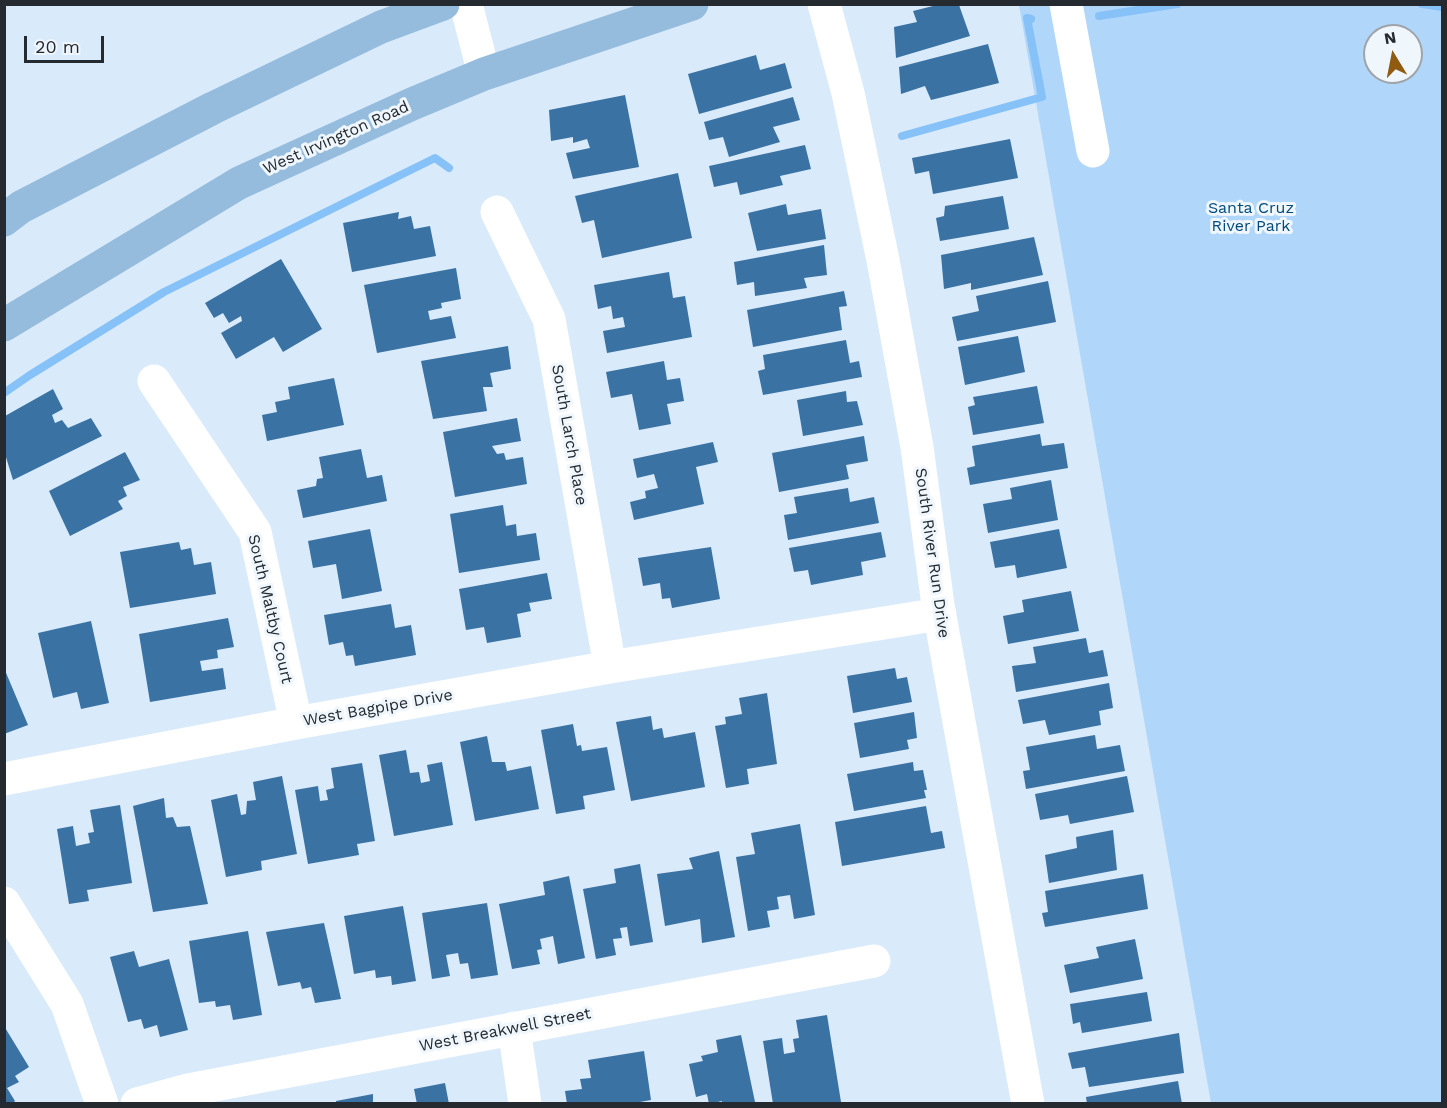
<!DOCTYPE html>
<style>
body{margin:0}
#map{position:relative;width:1447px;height:1108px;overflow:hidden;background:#d9eafa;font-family:"Work Sans",sans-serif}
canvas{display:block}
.frame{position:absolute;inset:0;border:6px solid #242a30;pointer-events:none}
.north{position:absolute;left:1363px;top:24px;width:60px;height:60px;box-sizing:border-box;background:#eff6fc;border:2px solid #9ea4aa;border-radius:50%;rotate:350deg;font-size:16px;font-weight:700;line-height:24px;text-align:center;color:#242a30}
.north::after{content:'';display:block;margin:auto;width:21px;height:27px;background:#915a11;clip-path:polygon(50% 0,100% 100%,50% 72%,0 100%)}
.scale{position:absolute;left:24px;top:36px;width:80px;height:27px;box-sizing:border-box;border:3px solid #242a30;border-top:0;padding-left:8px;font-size:18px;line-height:21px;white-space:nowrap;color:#242a30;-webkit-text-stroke:4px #eff6fc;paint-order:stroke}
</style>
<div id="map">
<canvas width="1447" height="1108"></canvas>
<div class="frame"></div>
<div class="north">N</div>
<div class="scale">20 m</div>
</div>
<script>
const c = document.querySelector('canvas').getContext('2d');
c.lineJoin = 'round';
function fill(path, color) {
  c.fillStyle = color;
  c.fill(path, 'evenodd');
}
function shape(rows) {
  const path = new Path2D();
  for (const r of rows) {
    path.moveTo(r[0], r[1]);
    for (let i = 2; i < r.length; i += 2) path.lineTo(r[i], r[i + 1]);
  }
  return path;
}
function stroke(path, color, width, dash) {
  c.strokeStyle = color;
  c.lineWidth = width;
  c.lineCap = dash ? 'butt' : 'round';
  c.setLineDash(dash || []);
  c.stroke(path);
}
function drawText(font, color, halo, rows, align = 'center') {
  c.font = font + ' "Work Sans",sans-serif';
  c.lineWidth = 6;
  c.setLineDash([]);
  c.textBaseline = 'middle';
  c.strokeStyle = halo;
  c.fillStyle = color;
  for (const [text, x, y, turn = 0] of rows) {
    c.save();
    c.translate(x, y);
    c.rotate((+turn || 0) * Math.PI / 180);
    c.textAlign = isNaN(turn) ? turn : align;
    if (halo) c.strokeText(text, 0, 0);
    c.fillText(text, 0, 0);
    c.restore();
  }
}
fill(shape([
 [1019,5,1442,5,1442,1103,1211,1103],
 [1375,36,1411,36,1411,72,1375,72]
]), '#b0d6fa');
stroke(shape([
 [1422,4,1442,7],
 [1099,16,1177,4],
 [902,136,1042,97,1027,18,1031,19],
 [4,393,30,375,164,292,435,158,449,168]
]), '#86c2f7', 8);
fill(shape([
 [937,5,959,5,970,36,896,58,894,27,917,22,913,11],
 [988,44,999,83,931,100,925,86,901,94,899,67],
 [756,55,760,70,785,63,792,88,699,114,688,74],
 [625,95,639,167,573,179,566,153,590,148,587,139,573,143,573,137,551,141,549,110],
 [793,97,800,120,773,127,780,142,729,157,723,137,709,140,704,122],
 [1010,139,1018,178,933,194,929,171,915,174,912,158],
 [805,145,811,169,780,176,783,185,740,195,737,182,714,187,709,166],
 [678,173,692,238,602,258,594,220,582,223,575,196],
 [1003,196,1009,229,940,241,936,218,944,216,945,206],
 [786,204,788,215,821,209,826,239,757,251,748,213],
 [399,212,398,219,411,216,414,229,430,226,436,256,352,272,343,223],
 [1034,237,1043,275,971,290,971,283,944,289,941,255],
 [824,245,827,275,804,278,807,288,755,296,754,282,737,285,734,262],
 [281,259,322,329,283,352,274,337,236,359,221,333,242,321,241,316,229,323,223,313,214,318,205,303],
 [456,268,461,299,441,303,442,308,428,311,430,320,451,316,456,338,377,353,364,285],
 [669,272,673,298,685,296,692,337,607,353,603,331,625,327,623,317,613,319,611,306,598,309,594,285],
 [1048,281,1056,322,957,341,952,317,979,311,976,296],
 [844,291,847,306,839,307,842,330,753,347,747,310],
 [1018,336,1025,372,965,385,958,347],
 [846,340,850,363,859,361,862,377,763,395,758,371,765,369,763,355],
 [508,346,511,369,490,373,493,387,483,387,487,411,433,419,421,361],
 [664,361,667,380,680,378,684,401,667,404,671,424,639,430,632,394,611,398,606,372],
 [334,378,344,425,267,441,262,415,277,412,275,402,290,399,288,387],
 [1037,386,1044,423,973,435,968,407,975,405,973,397],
 [53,389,63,409,52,415,55,423,62,420,68,428,91,418,102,436,13,480,5,454,5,416],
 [846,391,847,402,857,401,863,425,803,436,797,400],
 [517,418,521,441,492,446,497,454,504,453,506,460,523,457,527,484,455,497,443,432],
 [1040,434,1042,446,1064,443,1068,468,970,485,967,468,975,466,972,446],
 [864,436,868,461,846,465,849,479,779,492,772,453],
 [713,442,718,462,696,467,704,504,634,520,630,502,646,498,645,491,658,488,654,474,637,478,633,459],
 [361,449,367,478,382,475,387,501,303,518,297,490,316,486,317,479,323,478,319,457],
 [125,452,140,480,123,487,127,496,118,501,123,509,70,536,49,491],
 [1051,480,1058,520,988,533,983,504,1012,499,1010,488],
 [848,488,850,502,874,497,879,523,788,540,784,515,797,513,794,497],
 [503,505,506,526,516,524,517,536,536,533,540,560,459,573,450,514],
 [370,529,382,591,342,599,336,564,313,568,308,541],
 [1059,529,1067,568,1017,578,1015,565,995,568,990,542],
 [881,532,886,557,861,562,863,575,811,585,808,570,794,572,789,548],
 [179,542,181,550,191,548,194,565,211,562,216,594,130,608,120,552],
 [711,547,720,599,672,608,670,598,662,599,660,583,643,586,638,558],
 [547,573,552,599,529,603,531,611,517,614,521,637,487,643,484,627,466,630,459,589],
 [1071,591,1079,631,1008,644,1003,616,1024,612,1022,600],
 [391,604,395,628,411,625,416,655,355,666,353,655,346,656,343,642,329,645,324,615],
 [228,618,234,647,217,650,218,658,200,661,202,671,223,668,226,689,150,702,139,634],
 [91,621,109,703,81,709,77,692,53,698,38,633],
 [1086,638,1089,653,1103,650,1108,676,1016,692,1012,666,1036,663,1033,647],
 [4,668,28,725,4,734],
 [895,668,897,679,907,677,912,702,853,713,847,676],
 [1109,683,1113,708,1099,711,1101,725,1049,735,1045,720,1023,724,1018,700],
 [767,693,777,764,747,769,749,784,726,788,715,726,726,724,725,717,742,714,739,698],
 [914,712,917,738,907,740,909,749,860,758,854,723],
 [651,716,653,730,662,728,664,738,695,732,705,787,631,801,616,722],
 [573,724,577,746,581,745,582,751,607,747,615,790,583,796,585,809,556,814,541,730],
 [1095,735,1097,749,1120,745,1125,771,1026,789,1023,771,1030,770,1026,747],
 [487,736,492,762,505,762,507,771,531,766,539,809,475,821,460,742],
 [406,750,410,773,419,772,421,783,430,781,427,765,442,762,453,825,394,836,379,755],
 [913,762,914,771,923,770,927,790,924,790,926,798,854,811,847,774],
 [362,763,375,841,357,844,359,855,308,864,295,790,318,786,320,801,328,800,326,790,334,788,331,768],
 [282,776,297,854,261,861,262,870,226,877,211,800,237,794,241,815,246,814,247,801,256,800,253,782],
 [1127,776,1134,812,1070,824,1068,815,1040,820,1035,794],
 [164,798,166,818,173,817,177,827,190,826,208,904,153,912,133,806],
 [120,805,132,883,87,890,89,901,69,904,57,829,73,826,76,846,90,843,88,833,94,832,90,810],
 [926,806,931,833,942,831,945,848,842,866,835,822],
 [800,824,815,915,794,919,790,895,777,897,779,909,767,911,770,927,748,931,736,857,755,854,751,833],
 [1113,830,1117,870,1049,883,1045,855,1077,848,1076,837],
 [719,851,735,937,702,943,700,919,665,926,657,874,693,869,689,858],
 [640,864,653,942,630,946,627,927,620,928,622,938,613,939,616,955,596,959,583,889,616,883,614,869],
 [1143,874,1148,909,1045,927,1042,913,1048,912,1045,891],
 [569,876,585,958,558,964,553,936,540,939,542,949,537,950,540,964,512,969,499,904,545,895,543,882],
 [487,903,498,975,471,979,468,963,460,964,458,953,446,955,450,976,432,979,422,913],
 [403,906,416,981,392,985,391,976,376,978,375,970,354,974,344,916],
 [324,923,341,999,315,1003,311,987,302,989,300,982,278,986,266,932],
 [248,931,262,1015,233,1020,230,1005,216,1007,215,1001,199,1003,189,941],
 [1135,939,1143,979,1070,993,1064,965,1099,958,1096,947],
 [134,951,139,967,169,959,188,1030,160,1037,157,1025,144,1029,141,1019,128,1022,110,957],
 [1147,992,1152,1021,1082,1033,1080,1022,1073,1024,1070,1004],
 [827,1015,841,1102,773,1104,763,1041,782,1038,784,1054,795,1052,793,1039,799,1038,796,1020],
 [4,1026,29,1067,15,1076,19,1082,7,1088,15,1101,12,1104,4,1104],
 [1179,1033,1184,1073,1089,1087,1085,1067,1072,1069,1068,1053],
 [741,1035,755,1102,722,1104,722,1101,709,1104,707,1094,696,1097,689,1064,703,1061,701,1056,718,1052,716,1040],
 [644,1051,651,1100,629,1104,567,1104,565,1091,582,1089,580,1079,591,1078,588,1060],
 [1178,1081,1182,1104,1087,1104,1086,1097],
 [445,1083,449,1104,417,1104,414,1089],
 [373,1094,373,1104,336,1104,336,1101]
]), '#3972a3');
stroke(shape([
 [466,4,484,74],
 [824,4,848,93,883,260,917,447,938,605,1028,1104],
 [1066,4,1093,151],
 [497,212,549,319,610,667],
 [154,381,255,532,296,723],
 [4,779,296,723,610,667,940,614],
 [4,903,67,1004,102,1104],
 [514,1028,525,1104],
 [137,1104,188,1090,874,961]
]), '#fff', 33);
stroke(shape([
 [4,220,21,207,213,108,381,27,443,4],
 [4,325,239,183,412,104,484,74,692,4]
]), '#95bcdd', 33);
drawText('16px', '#242a30', '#eff6fc', [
 ["West Irvington Road",336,138,-24],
 ["South Larch Place",569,435,80],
 ["South River Run Drive",932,553,82],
 ["South Maltby Court",270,609,77],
 ["West Bagpipe Drive",378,708,-10],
 ["West Breakwell Street",505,1030,-11]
]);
drawText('16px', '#014a7a', '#eff6fc', [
 ["Santa Cruz",1251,208],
 ["River Park",1251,226]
]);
</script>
